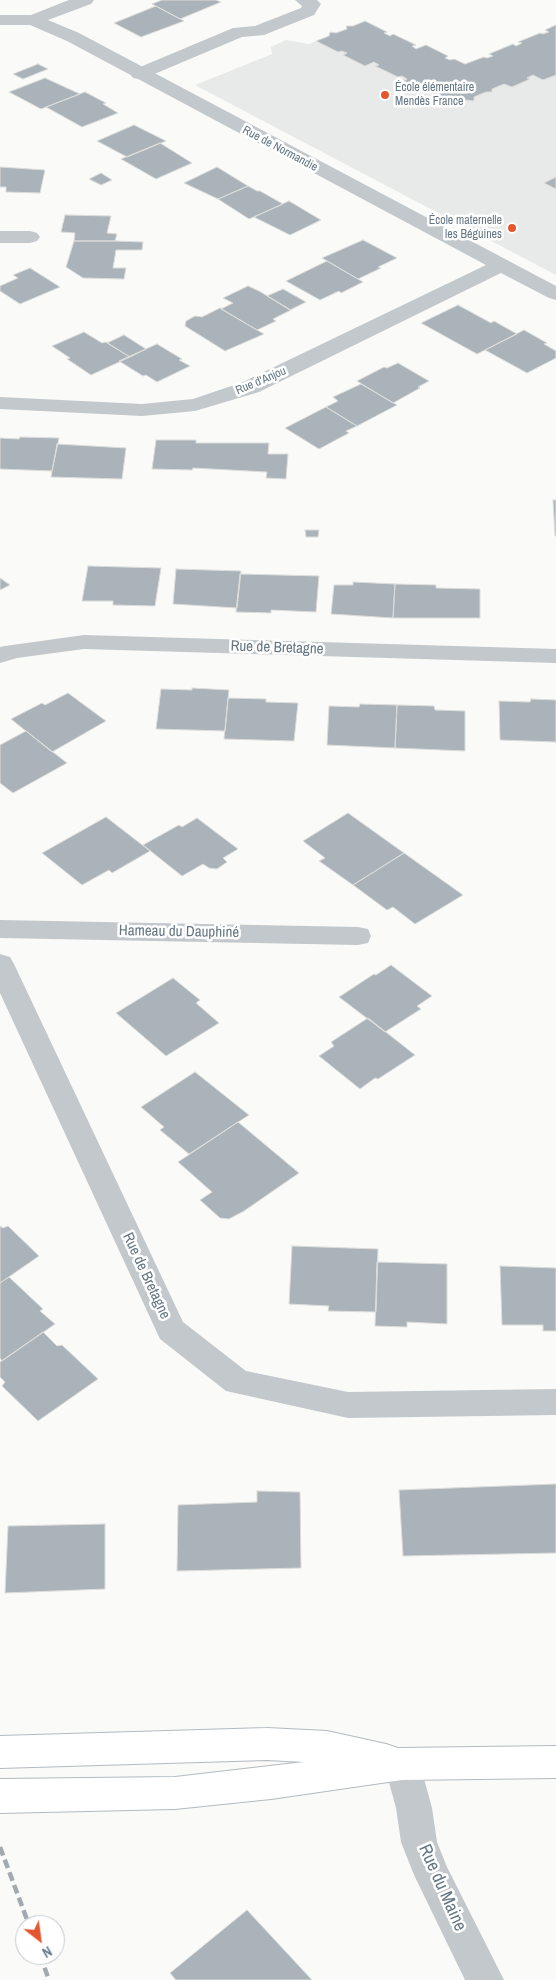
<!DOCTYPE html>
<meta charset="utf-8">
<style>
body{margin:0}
#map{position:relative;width:556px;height:1980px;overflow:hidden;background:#fafaf8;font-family:"Archivo Narrow",sans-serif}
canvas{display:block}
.north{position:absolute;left:15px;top:1915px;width:50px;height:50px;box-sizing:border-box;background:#fff;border:1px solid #c1c8cd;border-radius:50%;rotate:150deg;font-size:14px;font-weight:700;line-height:20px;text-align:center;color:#657683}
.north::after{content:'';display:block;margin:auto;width:18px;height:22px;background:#e4572e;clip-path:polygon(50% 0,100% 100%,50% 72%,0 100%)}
</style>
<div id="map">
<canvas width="556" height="1980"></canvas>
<div class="north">N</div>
</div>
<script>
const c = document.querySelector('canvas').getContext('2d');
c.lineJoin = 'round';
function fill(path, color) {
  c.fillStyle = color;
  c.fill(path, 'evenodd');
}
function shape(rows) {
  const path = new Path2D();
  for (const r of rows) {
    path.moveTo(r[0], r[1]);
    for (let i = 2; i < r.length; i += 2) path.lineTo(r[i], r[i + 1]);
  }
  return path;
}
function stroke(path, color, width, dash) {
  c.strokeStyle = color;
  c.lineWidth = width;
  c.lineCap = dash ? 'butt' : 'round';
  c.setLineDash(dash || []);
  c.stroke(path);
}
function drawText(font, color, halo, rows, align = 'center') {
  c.font = font + ' "Archivo Narrow",sans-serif';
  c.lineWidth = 5;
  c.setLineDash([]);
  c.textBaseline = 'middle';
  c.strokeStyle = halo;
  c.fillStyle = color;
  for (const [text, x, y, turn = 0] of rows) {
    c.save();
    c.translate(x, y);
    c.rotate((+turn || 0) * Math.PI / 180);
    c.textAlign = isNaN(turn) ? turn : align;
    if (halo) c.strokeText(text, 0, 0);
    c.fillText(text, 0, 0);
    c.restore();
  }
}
fill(shape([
 [365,21,387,32,385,33,390,36,393,34,416,45,412,47,416,49,426,45,448,56,446,58,450,60,454,59,465,64,484,57,487,58,492,56,489,54,513,44,516,46,521,44,518,42,540,33,548,32,545,30,556,25,556,275,195,85,272,54,271,47,286,40,309,44,329,36,330,32,337,33,347,29,346,26,353,26]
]), '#e8e9e9');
const building = shape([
 [162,0,216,0,221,2,180,19,152,4,162,0],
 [156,6,184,21,141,37,114,23,156,6],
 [365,21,387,32,384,33,390,36,393,34,416,45,412,46,416,49,426,45,448,56,445,58,450,60,454,59,465,64,484,57,487,58,493,56,489,54,513,44,516,46,522,43,518,42,540,33,543,34,549,32,545,30,556,25,556,75,543,80,533,75,527,78,530,79,512,87,504,84,492,89,492,92,486,92,474,97,474,101,466,100,455,106,432,94,435,93,431,90,427,92,404,81,407,79,402,76,398,77,375,66,379,65,374,62,365,66,343,55,347,53,342,51,338,52,316,41,329,36,330,32,336,33,347,29,346,26,353,26,365,21],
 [38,64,48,69,23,79,13,74,38,64],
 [45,78,80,94,41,109,9,92,45,78],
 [85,92,106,103,103,104,118,113,82,127,46,107,85,92],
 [134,125,166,141,127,157,97,141,134,125],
 [160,143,192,163,156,179,121,159,160,143],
 [0,167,45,170,40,193,6,192,6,187,0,187,0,167],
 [217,167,248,186,218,199,184,183,217,167],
 [101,173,112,180,101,185,89,179,101,173],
 [556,177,556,189,544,183,556,177],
 [248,186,257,191,260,191,283,204,249,219,218,199,248,186],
 [289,201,321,220,290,235,254,217,289,201],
 [65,215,111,216,107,233,117,234,115,241,74,241,75,233,61,232,65,215],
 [363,240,397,258,378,267,381,268,358,279,322,258,363,240],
 [74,241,115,241,143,242,142,250,116,250,113,268,126,268,124,279,83,278,66,267,74,241],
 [327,261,363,282,341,293,339,291,320,300,286,281,327,261],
 [30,268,60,287,20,304,0,291,0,286,18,278,13,275,30,268],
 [248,286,259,291,291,310,273,319,276,321,257,330,221,309,233,303,223,298,248,286],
 [283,289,306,302,290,310,267,296,283,289],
 [458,305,491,323,494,321,517,334,477,354,421,323,458,305],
 [220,308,257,330,264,334,225,351,185,326,186,321,195,316,202,317,220,308],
 [524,330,547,343,544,344,556,351,556,358,527,373,485,350,524,330],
 [84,332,102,343,106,342,130,357,91,375,67,359,70,358,52,346,84,332],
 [124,335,146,349,130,357,107,343,124,335],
 [157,344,182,359,179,360,190,366,157,382,146,375,143,376,119,361,157,344],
 [398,363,429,381,418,387,420,388,393,403,357,381,384,367,387,368,398,363],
 [361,384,397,405,357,426,326,407,338,401,333,397,361,384],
 [326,407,357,426,346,431,349,433,319,449,285,428,326,407],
 [20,437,59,438,52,471,0,469,0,438,19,439,20,437],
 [156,440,196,440,196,443,269,443,268,454,288,454,286,479,266,478,267,472,193,468,192,470,152,469,156,440],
 [57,444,126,448,122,479,51,477,57,444],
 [553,500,556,500,556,536,555,536,553,500],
 [305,530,319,530,318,537,306,537,305,530],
 [88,566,161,568,155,606,113,605,113,601,82,601,88,566],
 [176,569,241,571,237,608,173,604,176,569],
 [240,574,319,576,316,612,271,610,271,613,236,612,240,574],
 [0,578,10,585,0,590,0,578],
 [353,582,395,584,393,618,331,614,334,585,353,585,353,582],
 [395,584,436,585,436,588,480,589,480,618,393,618,395,584],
 [192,688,229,690,225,731,156,729,161,689,192,690,192,688],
 [68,693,106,721,52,752,11,719,42,703,45,705,68,693],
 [228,698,266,699,266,702,298,703,294,741,224,739,228,698],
 [531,699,556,700,556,742,500,740,499,701,530,702,531,699],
 [360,704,397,705,395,748,327,745,329,706,359,707,360,704],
 [397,705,434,706,435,710,465,711,465,751,395,748,397,705],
 [26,731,67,763,13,793,0,783,0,745,26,731],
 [348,813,404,853,353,885,319,861,325,858,303,841,348,813],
 [106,817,150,851,112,873,109,870,82,885,42,853,106,817],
 [197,818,238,849,223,858,227,862,217,869,209,868,203,864,182,876,143,845,179,825,182,827,197,818],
 [404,853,463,895,415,924,393,907,387,910,353,885,404,853],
 [391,965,432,996,417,1006,421,1009,385,1032,339,997,374,974,376,975,391,965],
 [173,978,200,1000,196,1003,219,1023,166,1056,116,1013,173,978],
 [368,1018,415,1055,378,1079,375,1078,360,1089,319,1056,334,1046,331,1042,368,1018],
 [195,1072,249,1115,189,1154,160,1130,164,1127,141,1107,195,1072],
 [238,1122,299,1173,244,1211,229,1219,220,1218,200,1200,212,1192,178,1162,238,1122],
 [0,1226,3,1228,8,1226,39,1256,0,1283,0,1226],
 [292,1246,378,1249,376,1312,328,1311,329,1306,289,1304,292,1246],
 [377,1262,447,1264,447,1324,407,1322,407,1327,375,1326,377,1262],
 [500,1266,556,1268,556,1331,543,1331,543,1325,502,1325,500,1266],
 [9,1277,43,1309,40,1311,55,1324,2,1361,0,1358,0,1283,9,1277],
 [43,1332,57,1346,62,1345,98,1379,38,1421,2,1386,5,1382,0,1377,0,1362,43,1332],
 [556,1484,556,1553,403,1556,399,1490,556,1484],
 [257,1491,300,1492,301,1568,177,1571,178,1505,257,1502,257,1491],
 [105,1524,105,1589,5,1593,8,1526,105,1524],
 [247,1910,312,1980,176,1980,170,1973,247,1910]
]);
fill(building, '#aab3b9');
stroke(building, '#dcdcda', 1);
const secondary = shape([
 [267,1728,327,1731,386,1744,398,1748,556,1746,556,1778,402,1780,271,1799,175,1809,0,1813,0,1779,175,1777,304,1762,267,1760,0,1768,0,1736,267,1728]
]);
stroke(secondary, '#b3babf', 2);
fill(shape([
 [295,0,317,0,321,4,314,15,264,35,242,37,145,78,139,79,133,78,130,74,133,70,233,28,255,26,301,8,302,6,295,0]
]), '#c3c8cc');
fill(shape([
 [69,0,94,0,91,4,48,20,79,33,556,286,556,300,549,298,501,273,259,392,195,411,142,416,0,409,0,397,142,404,193,399,243,382,486,265,67,41,30,25,0,25,0,15,31,15,69,0],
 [0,231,30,231,37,233,40,237,37,241,30,243,0,243,0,231],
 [84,635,556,649,556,663,84,649,17,658,0,663,0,647,5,646,84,635],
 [0,920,358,927,368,929,371,936,368,943,358,945,0,938,0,920],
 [0,954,10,957,14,964,183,1322,246,1371,348,1392,556,1389,556,1415,348,1418,226,1391,160,1339,0,993,0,954],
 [402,1748,415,1753,420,1764,432,1808,437,1842,447,1867,504,1980,465,1980,414,1875,401,1842,396,1808,384,1764,389,1753,402,1748]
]), '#c3c8cc');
fill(secondary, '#fff');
stroke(shape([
 [0,1847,29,1925],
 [40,1955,49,1980]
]), '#a2aab0', 4.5, [9, 4.5]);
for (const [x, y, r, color] of [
 [385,95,5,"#e4572e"],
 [512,228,5,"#e4572e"]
]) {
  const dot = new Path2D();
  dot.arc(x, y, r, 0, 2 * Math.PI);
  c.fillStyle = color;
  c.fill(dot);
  stroke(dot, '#fff', 2);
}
drawText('12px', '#657683', '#fff', [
 ["École élémentaire",395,88],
 ["Mendès France",395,102],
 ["École maternelle",502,221,"right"],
 ["les Béguines",502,235,"right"]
], 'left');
drawText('12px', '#657683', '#fff', [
 ["Rue de Normandie",280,149,28],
 ["Rue d'Anjou",261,381,-23]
]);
drawText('15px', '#657683', '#fff', [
 ["Rue de Bretagne",277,648,2],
 ["Hameau du Dauphiné",179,932,1],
 ["Rue de Bretagne",146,1276,65]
]);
drawText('18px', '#657683', '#fff', [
 ["Rue du Maine",442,1888,66]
]);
</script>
